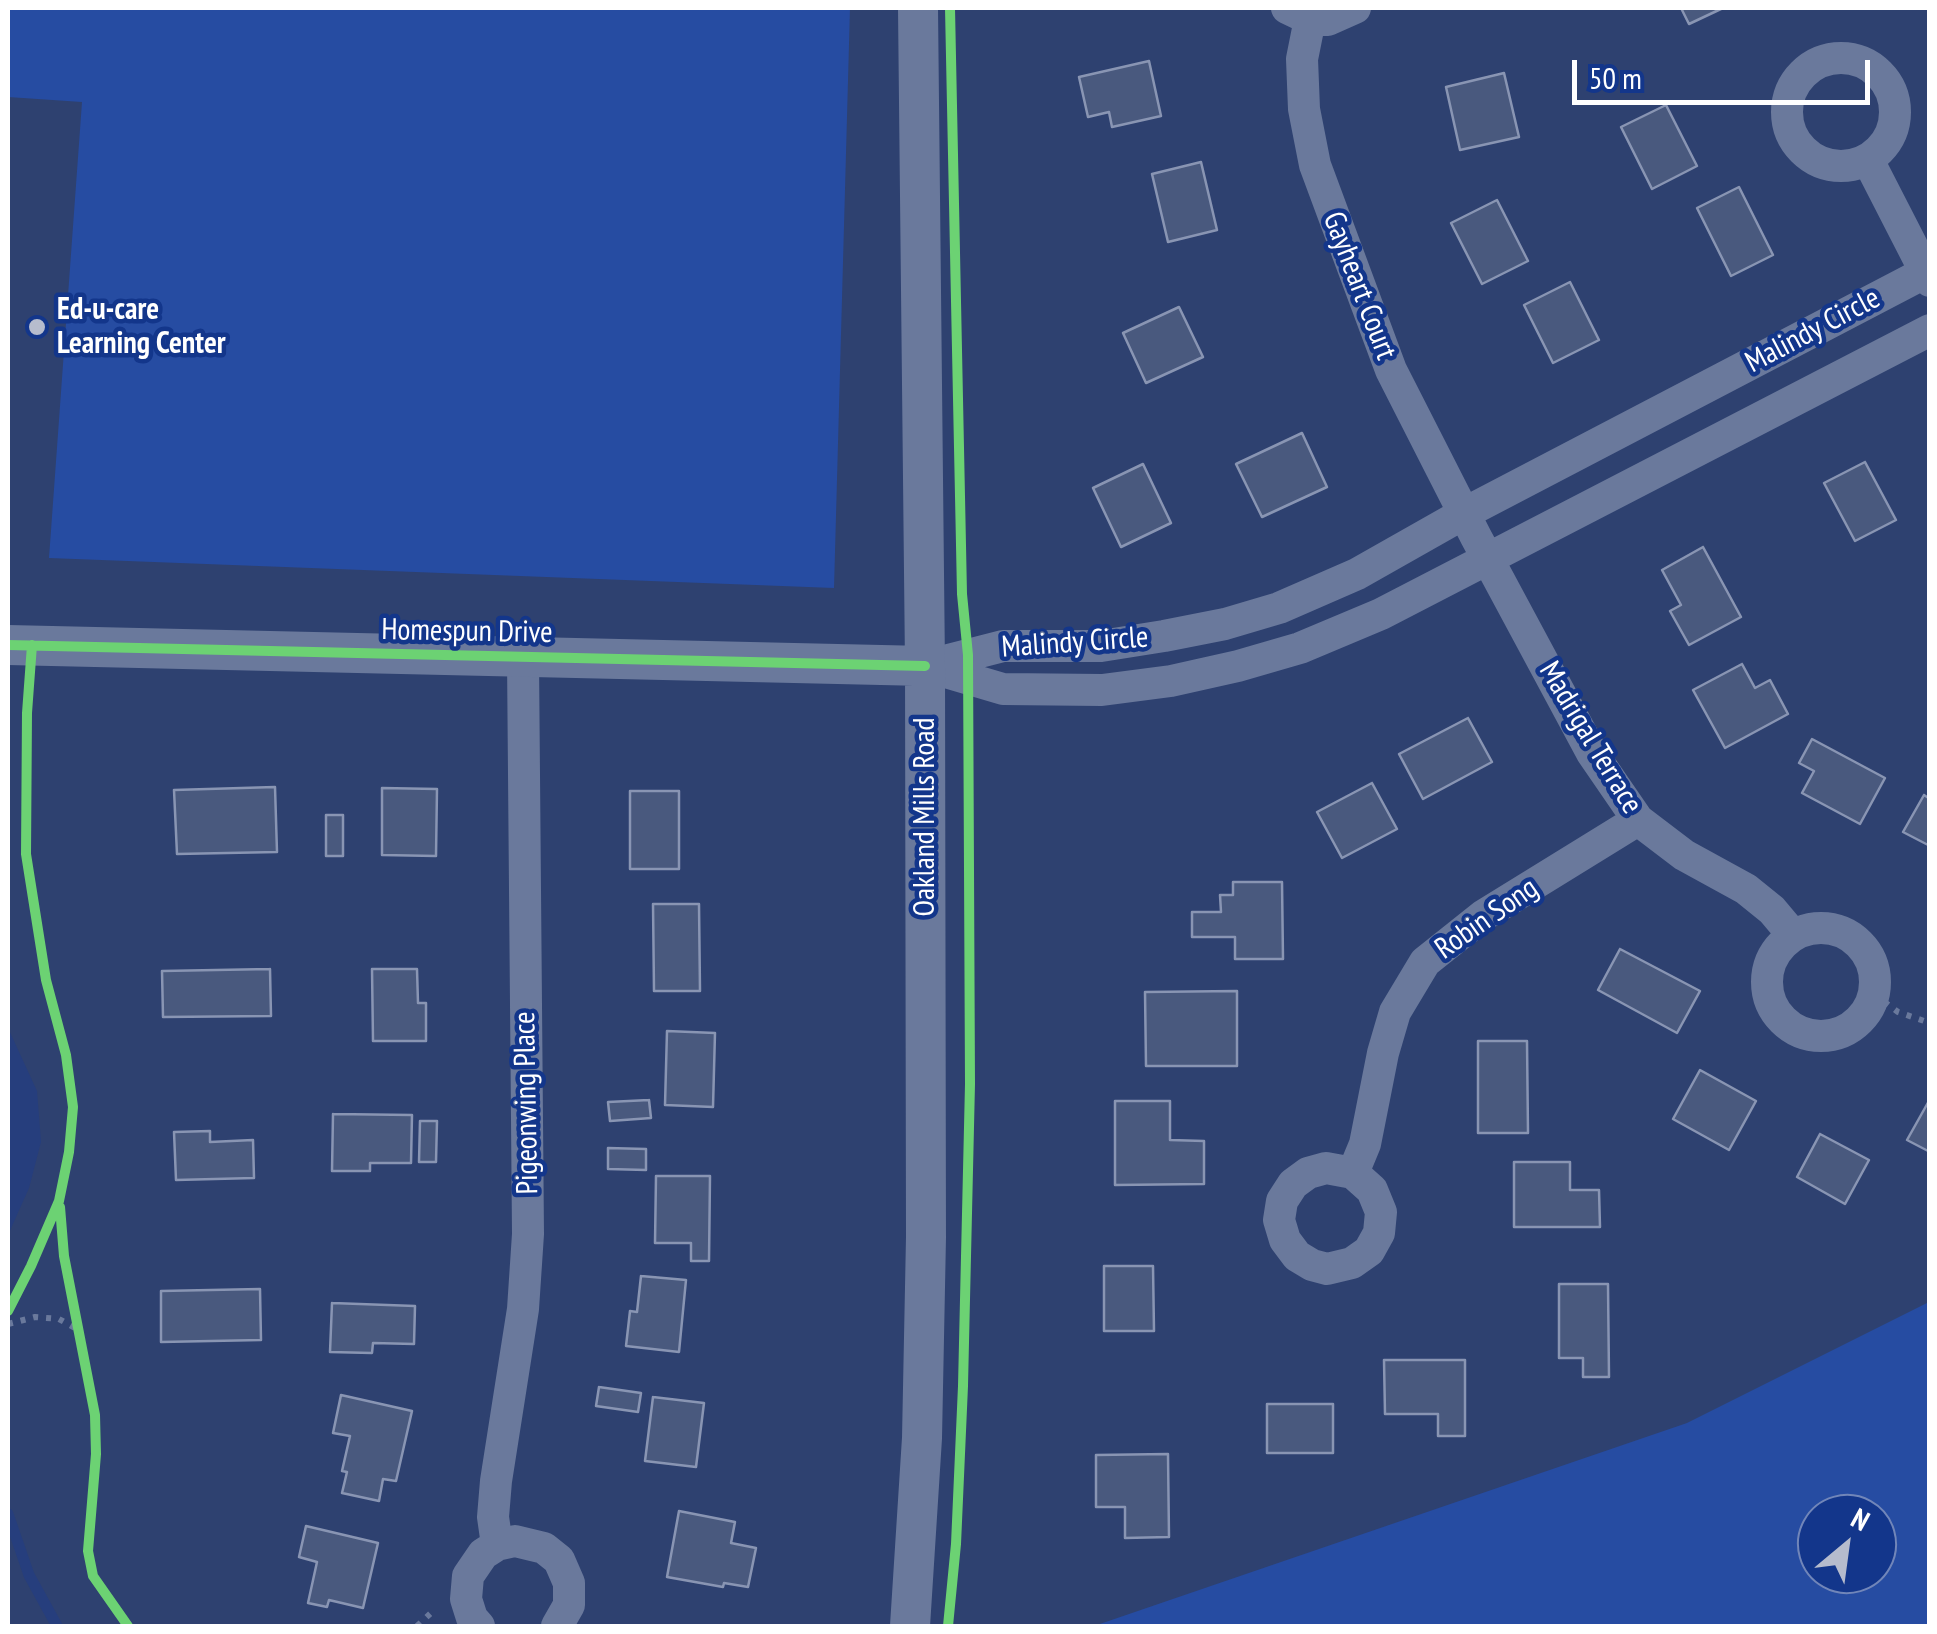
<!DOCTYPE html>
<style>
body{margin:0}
#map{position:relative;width:1937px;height:1634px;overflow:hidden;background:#2e4170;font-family:"PT Sans Narrow",sans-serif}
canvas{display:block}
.frame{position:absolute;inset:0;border:10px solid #fff;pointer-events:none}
.north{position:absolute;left:1797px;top:1494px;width:100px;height:100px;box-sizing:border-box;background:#13368b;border:2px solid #7186b9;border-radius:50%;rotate:29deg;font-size:28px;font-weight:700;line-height:40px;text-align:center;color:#fff}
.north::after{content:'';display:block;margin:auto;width:35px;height:45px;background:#b6bccd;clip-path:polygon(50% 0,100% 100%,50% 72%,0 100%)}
.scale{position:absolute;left:1572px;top:60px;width:298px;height:45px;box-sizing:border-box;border:5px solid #fff;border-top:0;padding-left:12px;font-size:30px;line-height:35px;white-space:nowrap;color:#fff;-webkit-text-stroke:8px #13368b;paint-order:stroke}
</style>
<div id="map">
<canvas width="1937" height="1634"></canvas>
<div class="frame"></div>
<div class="north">N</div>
<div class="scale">50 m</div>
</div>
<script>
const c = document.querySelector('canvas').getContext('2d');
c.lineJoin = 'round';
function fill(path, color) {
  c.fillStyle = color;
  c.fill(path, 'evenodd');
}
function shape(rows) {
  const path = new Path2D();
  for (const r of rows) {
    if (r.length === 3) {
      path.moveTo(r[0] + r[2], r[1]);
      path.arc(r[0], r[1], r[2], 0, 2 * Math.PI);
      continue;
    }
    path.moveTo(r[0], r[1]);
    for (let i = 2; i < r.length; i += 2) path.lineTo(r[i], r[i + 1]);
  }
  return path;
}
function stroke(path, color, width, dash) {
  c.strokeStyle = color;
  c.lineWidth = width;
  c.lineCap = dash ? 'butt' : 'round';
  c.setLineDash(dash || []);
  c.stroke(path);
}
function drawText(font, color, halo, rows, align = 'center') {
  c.font = font + ' "PT Sans Narrow",sans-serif';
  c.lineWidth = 9;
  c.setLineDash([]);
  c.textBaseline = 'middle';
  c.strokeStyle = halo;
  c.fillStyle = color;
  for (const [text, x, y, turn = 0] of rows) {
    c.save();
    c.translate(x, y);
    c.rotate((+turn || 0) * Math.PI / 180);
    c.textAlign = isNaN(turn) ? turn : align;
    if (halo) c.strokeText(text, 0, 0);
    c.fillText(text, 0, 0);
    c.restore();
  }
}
fill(shape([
 [8,8,850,8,834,588,49,558,82,102,8,97],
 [1929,1302,1929,1626,1094,1626,1687,1423],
 [1817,1514,1877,1514,1877,1574,1817,1574]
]), '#264ca2');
fill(shape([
 [8,1028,37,1091,41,1142,29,1188,8,1235]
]), '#263e7d');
stroke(shape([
 [8,1514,29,1575,57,1626]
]), '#263e7d', 11);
const building = shape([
 [1681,8,1723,8,1689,24,1681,8],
 [1149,61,1161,116,1112,127,1109,112,1088,117,1079,77,1149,61],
 [1504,73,1519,137,1460,150,1446,87,1504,73],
 [1666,105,1697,166,1652,189,1621,127,1666,105],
 [1201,162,1217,230,1168,242,1152,174,1201,162],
 [1739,187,1773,255,1731,276,1697,208,1739,187],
 [1497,200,1528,261,1482,284,1451,223,1497,200],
 [1570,282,1599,340,1553,363,1524,305,1570,282],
 [1179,307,1203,357,1146,383,1123,333,1179,307],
 [1302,433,1327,487,1262,517,1236,464,1302,433],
 [1865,462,1896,520,1855,541,1824,483,1865,462],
 [1143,464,1171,523,1121,547,1093,488,1143,464],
 [1703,547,1741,617,1689,645,1670,611,1681,605,1662,570,1703,547],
 [1742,664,1755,688,1770,680,1788,714,1725,748,1693,690,1742,664],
 [1468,718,1492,762,1423,799,1399,754,1468,718],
 [1812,739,1885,778,1860,824,1802,793,1814,771,1799,763,1812,739],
 [1372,783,1397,829,1342,858,1317,812,1372,783],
 [275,787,277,852,177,854,174,790,275,787],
 [382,788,437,789,436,856,382,855,382,788],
 [630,791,679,791,679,869,630,869,630,791],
 [1924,795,1930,799,1930,846,1903,832,1924,795],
 [326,815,343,815,343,856,326,856,326,815],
 [1233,882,1282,882,1283,959,1235,959,1235,937,1192,937,1192,912,1221,912,1220,895,1233,895,1233,882],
 [653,904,699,904,700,991,654,991,653,904],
 [1620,949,1700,991,1677,1033,1598,990,1620,949],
 [270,969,271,1016,163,1017,162,971,270,969],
 [372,969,417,969,418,1003,426,1003,426,1041,373,1041,372,969],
 [1237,991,1237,1066,1146,1066,1145,992,1237,991],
 [667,1031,715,1033,713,1107,665,1105,667,1031],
 [1478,1041,1527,1041,1528,1133,1478,1133,1478,1041],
 [1700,1070,1756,1101,1729,1150,1673,1119,1700,1070],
 [1930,1099,1930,1152,1907,1140,1930,1099],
 [649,1100,651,1118,610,1121,608,1102,649,1100],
 [1115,1101,1170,1101,1170,1140,1204,1141,1204,1184,1115,1185,1115,1101],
 [333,1114,412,1115,411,1163,370,1163,370,1171,332,1171,333,1114],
 [420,1121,437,1121,436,1162,419,1162,420,1121],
 [210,1131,210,1142,253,1140,254,1178,176,1180,174,1132,210,1131],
 [1820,1134,1869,1160,1845,1204,1797,1177,1820,1134],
 [608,1148,646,1149,646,1170,608,1169,608,1148],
 [1514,1162,1570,1162,1570,1190,1599,1190,1600,1227,1514,1227,1514,1162],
 [656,1176,710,1176,709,1261,691,1261,691,1243,655,1243,656,1176],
 [1104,1266,1153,1266,1154,1331,1104,1331,1104,1266],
 [641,1276,686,1280,679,1352,626,1346,630,1311,637,1312,641,1276],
 [1559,1284,1608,1284,1609,1377,1583,1377,1583,1358,1559,1358,1559,1284],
 [260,1289,261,1340,161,1342,161,1291,260,1289],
 [332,1303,415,1306,414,1344,373,1343,372,1353,330,1352,332,1303],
 [1384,1360,1465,1360,1465,1436,1438,1436,1438,1414,1385,1414,1384,1360],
 [599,1387,641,1393,638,1412,596,1406,599,1387],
 [341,1395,412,1411,396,1481,383,1479,379,1501,342,1493,347,1472,342,1471,350,1436,333,1433,341,1395],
 [653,1397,704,1403,696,1467,645,1461,653,1397],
 [1267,1404,1333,1404,1333,1453,1267,1453,1267,1404],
 [1168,1454,1169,1537,1125,1538,1125,1507,1096,1507,1096,1455,1168,1454],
 [679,1511,735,1522,731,1543,756,1548,748,1587,724,1583,723,1587,667,1577,679,1511],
 [306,1526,378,1543,363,1608,329,1600,327,1607,308,1603,317,1562,299,1557,306,1526]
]);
fill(building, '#49597e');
stroke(building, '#8995b3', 2.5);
stroke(shape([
 [1874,994,1898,1012,1930,1023],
 [60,1203,64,1256,95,1415,96,1454,88,1551,93,1576,128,1626],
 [8,1311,31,1266,59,1201,69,1152,73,1107,66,1055,46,980,26,854,29,684],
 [8,1324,35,1317,59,1319,75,1328],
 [417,1626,432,1612]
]), '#6a799c', 6, [5, 8]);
stroke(shape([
 [1287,8,1310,19,1328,20,1355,8],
 [1310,19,1302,59,1304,109,1315,165,1391,370,1476,537,1592,753,1638,820,1684,855,1746,889,1772,910,1793,935],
 [1841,112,54],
 [1868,160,1930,281],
 [925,666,1003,646,1101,646,1164,636,1225,624,1279,608,1357,574,1463,514,1930,270],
 [925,666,1003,689,1102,690,1171,681,1238,666,1300,648,1381,614,1930,330],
 [1821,982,54],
 [1353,1173,1326,1168,1308,1173,1293,1184,1282,1201,1279,1220,1285,1240,1297,1256,1312,1265,1327,1269,1352,1263,1369,1251,1379,1233,1381,1212,1372,1190,1353,1173,1365,1144,1383,1053,1395,1012,1425,962,1484,915,1638,820],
 [497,1545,493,1517,496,1481,523,1309,528,1234,523,659],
 [479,1626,472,1618,466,1599,468,1576,483,1554,497,1545,515,1541,544,1548,559,1560,569,1583,569,1605,557,1626]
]), '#6a799c', 32);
stroke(shape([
 [8,645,925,666],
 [910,1626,922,1438,926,1237,925,666,918,8]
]), '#6a799c', 40);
stroke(shape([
 [8,645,925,666],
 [60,1207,64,1256,95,1415,96,1454,88,1551,93,1576,128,1626],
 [8,1311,31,1266,59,1201,69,1152,73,1107,66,1055,46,980,26,854,27,713,32,645],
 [948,1626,956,1544,963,1386,970,1084,968,655,962,594,950,8]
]), '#6cd273', 10);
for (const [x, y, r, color] of [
 [37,327,10,"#b6bccd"]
]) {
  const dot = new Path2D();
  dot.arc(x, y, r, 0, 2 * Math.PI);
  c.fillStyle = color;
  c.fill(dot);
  stroke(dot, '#13368b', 4);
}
drawText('30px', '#fff', '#13368b', [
 ["Gayheart Court",1359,286,69],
 ["Malindy Circle",1813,331,-28],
 ["Homespun Drive",467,632,1],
 ["Malindy Circle",1075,643,-4],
 ["Madrigal Terrace",1590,738,59],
 ["Oakland Mills Road",925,817,-90],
 ["Robin Song",1487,919,-35],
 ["Pigeonwing Place",527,1103,-91]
]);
drawText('bold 30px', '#fff', '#13368b', [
 ["Ed-u-care",57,310],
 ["Learning Center",57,344]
], 'left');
</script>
